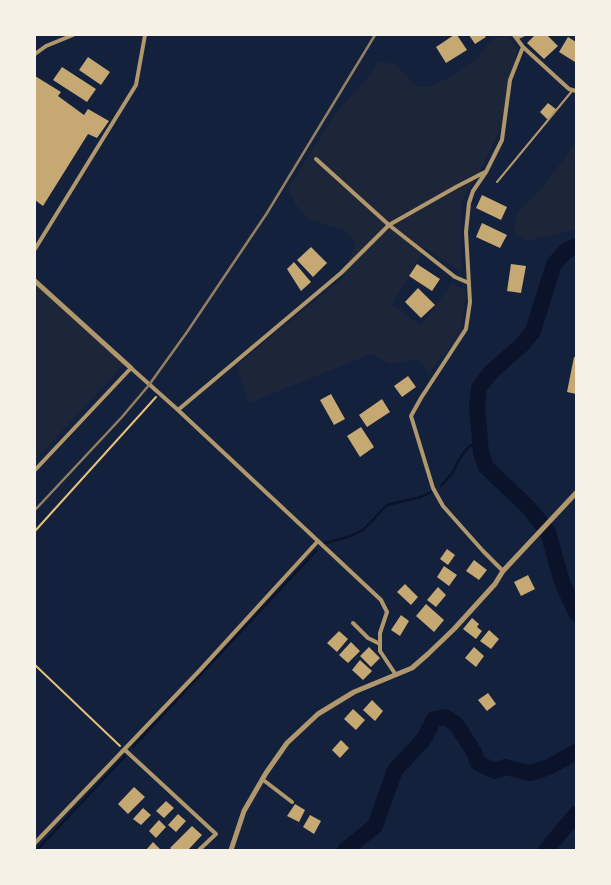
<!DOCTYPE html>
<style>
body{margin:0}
#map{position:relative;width:611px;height:885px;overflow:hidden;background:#14213d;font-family:Karla,sans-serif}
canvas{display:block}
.frame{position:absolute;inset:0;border:36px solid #f6f1e7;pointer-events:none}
</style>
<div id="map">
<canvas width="611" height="885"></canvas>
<div class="frame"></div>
</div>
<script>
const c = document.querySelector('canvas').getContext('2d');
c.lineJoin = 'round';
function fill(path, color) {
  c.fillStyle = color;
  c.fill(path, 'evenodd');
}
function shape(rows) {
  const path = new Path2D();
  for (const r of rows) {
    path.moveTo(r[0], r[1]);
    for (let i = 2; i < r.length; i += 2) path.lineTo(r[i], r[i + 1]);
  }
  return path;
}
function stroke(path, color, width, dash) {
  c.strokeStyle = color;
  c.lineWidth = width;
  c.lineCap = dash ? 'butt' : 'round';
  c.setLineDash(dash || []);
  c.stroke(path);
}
fill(shape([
 [507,36,517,49,511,92,500,130,478,175,461,202,461,272,425,248,392,305,421,326,452,283,466,291,461,335,429,373,417,359,390,364,371,354,249,403,237,365,344,277,355,243,345,231,309,219,296,205,288,189,334,115,372,73,379,61,396,65,417,87,431,86,452,76,476,60,494,38],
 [576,143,576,229,527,241,513,232,518,211,544,185],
 [35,281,127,361,35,460]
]), '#1d2539');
stroke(shape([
 [441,486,453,472,457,463,465,451,470,446,479,442],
 [325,543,351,536,363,530,387,505,421,497,431,492],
 [133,747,316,551],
 [37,850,125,756]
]), '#0b132b', 2.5);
stroke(shape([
 [576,246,566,251,554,264,533,331,523,344,491,372,479,388,477,407,481,452,486,467,529,508,548,532,562,582,576,613],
 [345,850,375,826,395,770,424,739,434,719,445,717,456,724,474,752,478,763,495,771,505,767,530,773,549,767,576,752],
 [546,850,576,814]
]), '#0b132b', 16);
fill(shape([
 [454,35,457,35,467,50,446,63,436,47],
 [469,35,484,35,486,37,475,44],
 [535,35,547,35,558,46,544,59,527,43],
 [568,37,576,42,575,62,559,52],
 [88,57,110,72,101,85,79,70],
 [62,67,96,89,87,102,53,80],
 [35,76,61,92,58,96,84,115,88,109,109,121,97,138,88,134,43,206,35,200],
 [548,103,557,110,548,120,540,112],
 [482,195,507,207,501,220,476,208],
 [482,223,507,235,500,248,476,237],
 [311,247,327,263,313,277,297,260],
 [294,262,311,282,301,291,287,269],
 [417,264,440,279,432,291,409,276],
 [511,264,526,266,521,293,507,291],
 [418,288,435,305,421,318,405,302],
 [574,357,576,357,576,394,567,392],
 [408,376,416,387,402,397,394,386],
 [331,394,345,419,334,425,320,400],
 [382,399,390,412,367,427,359,415],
 [361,427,374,447,360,457,347,436],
 [447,549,455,555,448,565,440,559],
 [474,560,487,570,479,580,466,571],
 [444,566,457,575,449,586,437,577],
 [528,575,535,589,521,596,514,582],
 [405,584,418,597,411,605,397,592],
 [438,587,446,595,436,607,427,600],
 [426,604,444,620,434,632,416,616],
 [401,615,409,621,400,636,391,630],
 [472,618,479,624,477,627,482,631,476,639,463,629],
 [489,630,499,639,491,649,480,641],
 [339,631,348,639,337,652,327,643],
 [351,642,360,651,348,663,339,655],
 [369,647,380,658,371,667,360,656],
 [474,647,484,656,476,667,465,658],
 [360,660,372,671,363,680,352,670],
 [488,693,496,704,487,711,478,700],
 [372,700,383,711,375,721,363,710],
 [353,709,365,720,356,730,344,719],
 [341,740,349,748,340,758,332,750],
 [134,787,145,797,128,814,118,804],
 [166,801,174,808,164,818,156,811],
 [295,804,305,810,299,822,287,816],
 [143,808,151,815,141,825,133,819],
 [178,814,186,821,176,832,168,825],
 [310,815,321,821,314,834,303,827],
 [159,820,166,827,156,838,149,831],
 [192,826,202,835,188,850,172,850,170,848],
 [153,842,161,850,146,850]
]), '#c6a872');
stroke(shape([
 [35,531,156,397],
 [35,665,120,746]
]), '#e5c07b', 2);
stroke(shape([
 [497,182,572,91]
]), '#b1986c', 2);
stroke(shape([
 [516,38,523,35],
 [523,47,569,89,576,91],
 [35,54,46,46,73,35],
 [316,159,389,225,455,277,469,283],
 [35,249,136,85,145,35],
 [178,410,341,273,389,225,456,187,485,172],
 [35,470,131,368,178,410,381,600,387,612,380,633,380,651,396,675],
 [503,571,483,551,443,506,433,488,411,416,421,398,466,329,470,302,466,232,469,203,473,191,486,172,502,140,510,80,523,47,514,35],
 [353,623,368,638,380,644],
 [125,750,216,834,199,850],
 [262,779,292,802],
 [35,843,201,669,318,541]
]), '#b1986c', 4);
stroke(shape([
 [35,281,131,368],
 [231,850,244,811,266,773,287,743,318,714,354,692,412,668,428,654,454,629,495,584,503,571,576,493]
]), '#b1986c', 5);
stroke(shape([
 [35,510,122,417,149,385,187,332,267,213,375,35]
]), '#918062', 2.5);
</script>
